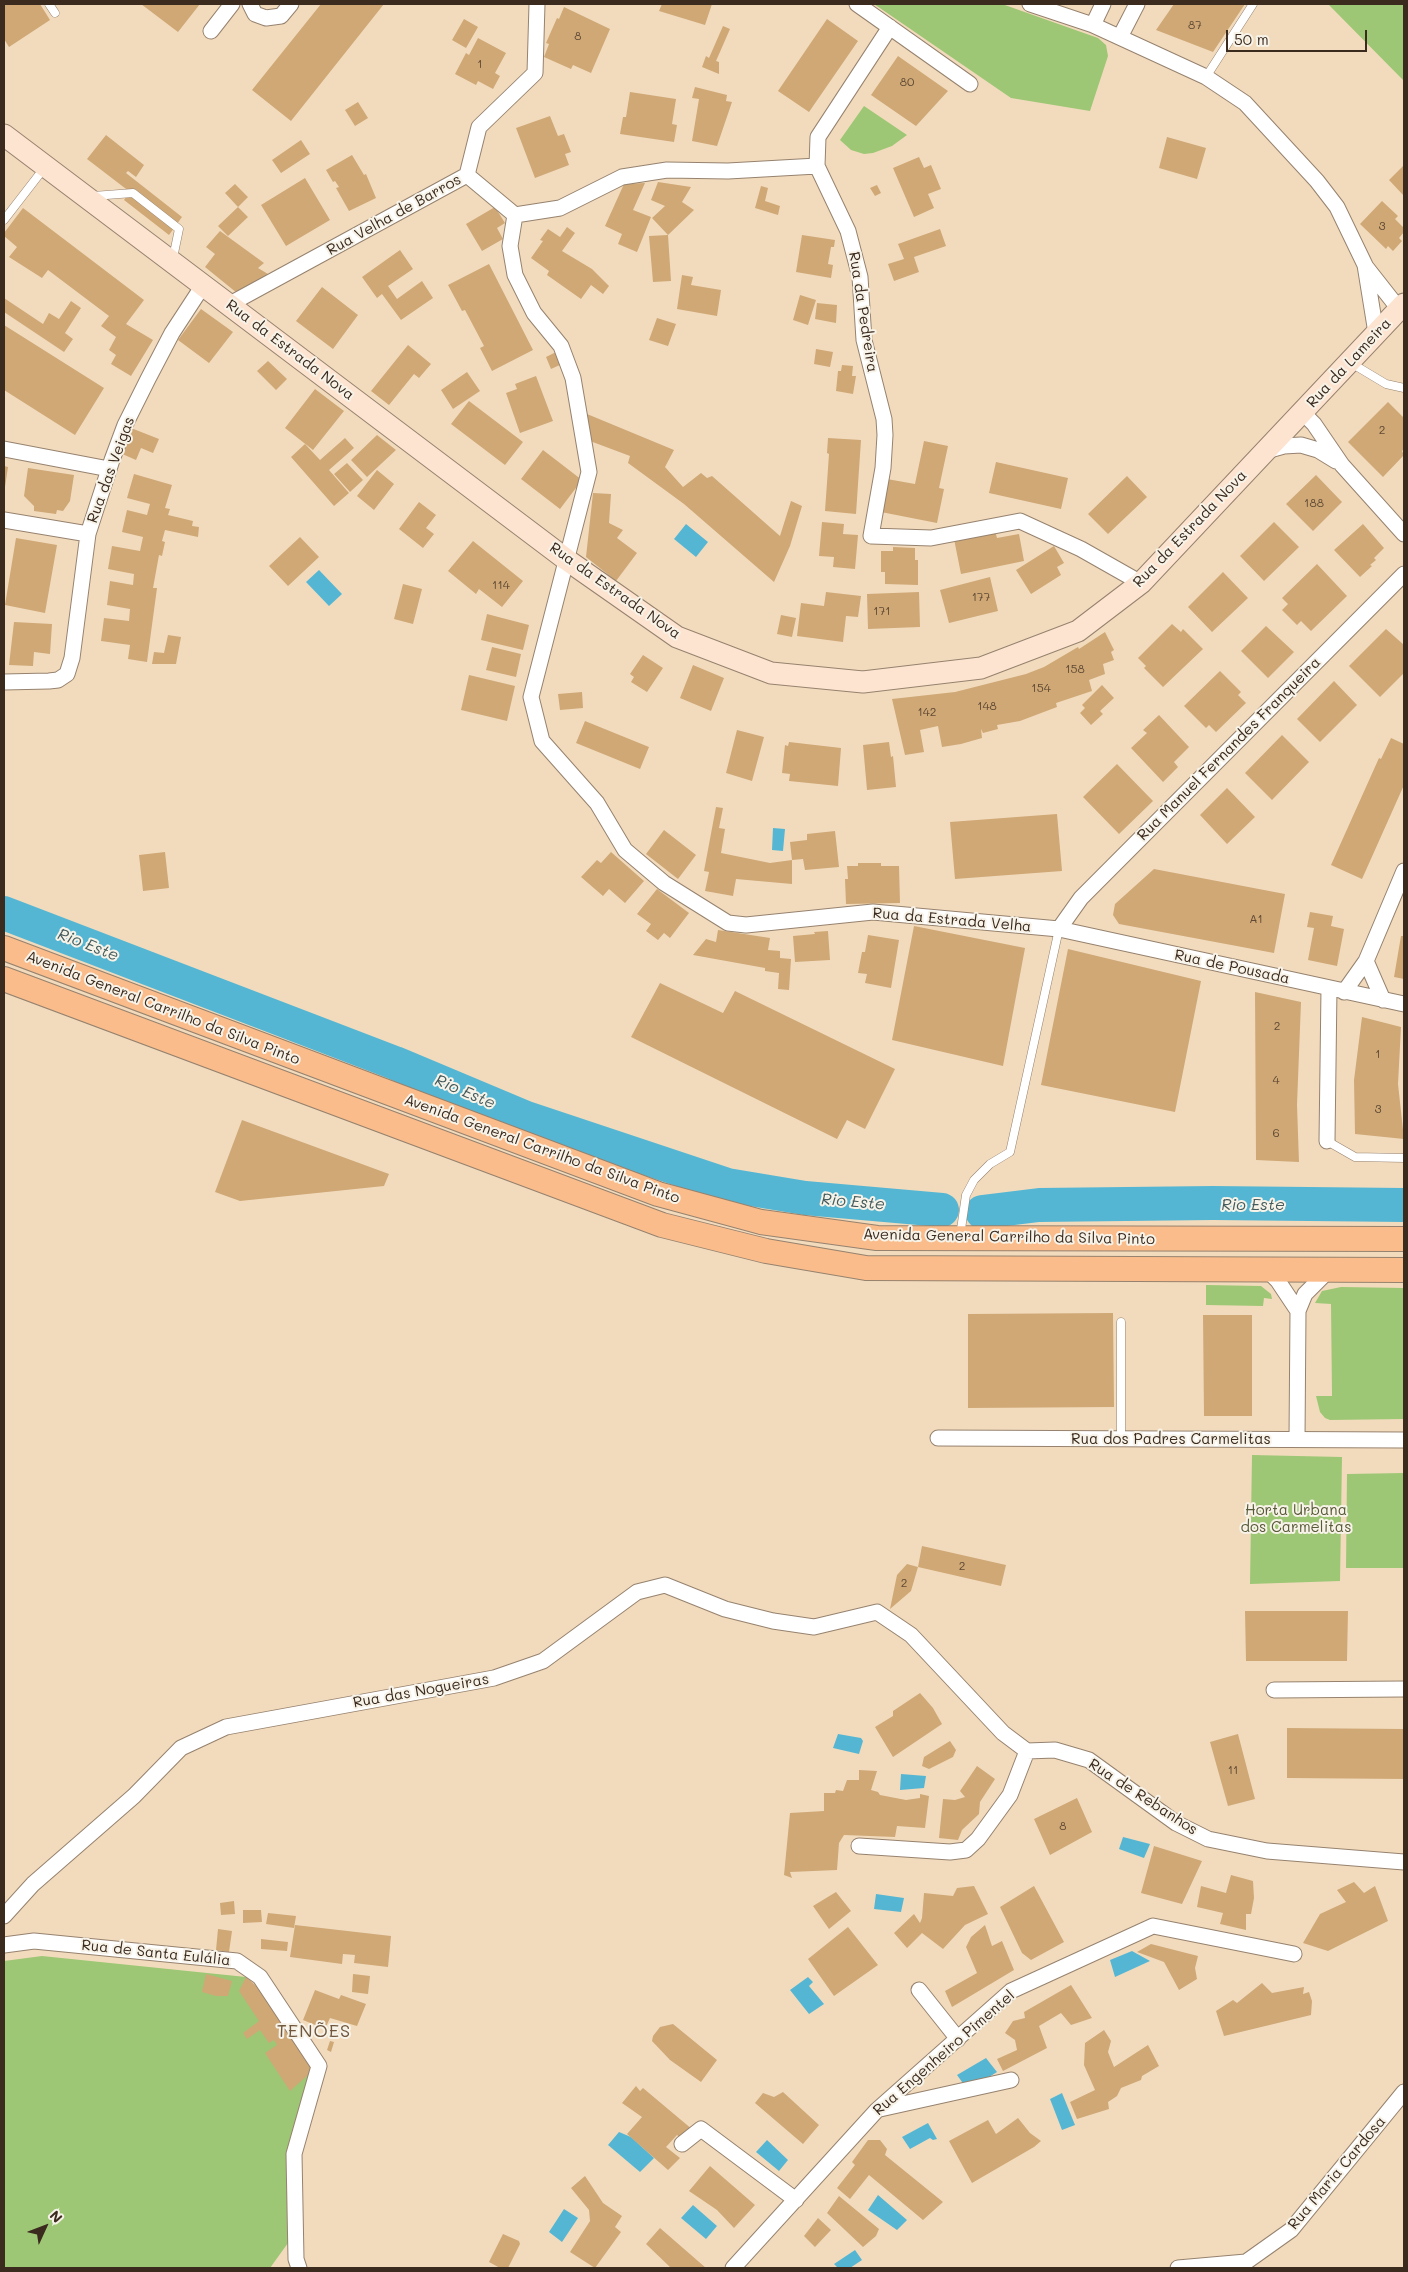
<!DOCTYPE html>
<meta charset="utf-8">
<style>
body{margin:0}
#map{position:relative;width:1408px;height:2272px;overflow:hidden;background:#f2dbbd;font-family:Mali,sans-serif}
canvas{display:block}
.frame{position:absolute;inset:0;border:5px solid #3b2a1e;pointer-events:none}
.north{position:absolute;left:20px;top:2202px;width:50px;height:50px;-webkit-text-stroke:4px #f7f3e8;paint-order:stroke;rotate:47deg;font-size:14px;font-weight:700;line-height:20px;text-align:center;color:#3b2a1e}
.north::after{content:'';display:block;margin:auto;width:18px;height:22px;background:#3b2a1e;clip-path:polygon(50% 0,100% 100%,50% 72%,0 100%)}
.scale{position:absolute;left:1226px;top:30px;width:141px;height:22px;box-sizing:border-box;border:2px solid #3b2a1e;border-top:0;padding-left:6px;font-size:15px;line-height:18px;white-space:nowrap;color:#3b2a1e;-webkit-text-stroke:4px #f7f3e8;paint-order:stroke}
</style>
<div id="map">
<canvas width="1408" height="2272"></canvas>
<div class="frame"></div>
<div class="north">N</div>
<div class="scale">50 m</div>
</div>
<script>
const c = document.querySelector('canvas').getContext('2d');
c.lineJoin = 'round';
function fill(path, color) {
  c.fillStyle = color;
  c.fill(path, 'evenodd');
}
function shape(rows) {
  const path = new Path2D();
  for (const r of rows) {
    path.moveTo(r[0], r[1]);
    for (let i = 2; i < r.length; i += 2) path.lineTo(r[i], r[i + 1]);
  }
  return path;
}
function stroke(path, color, width, dash) {
  c.strokeStyle = color;
  c.lineWidth = width;
  c.lineCap = dash ? 'butt' : 'round';
  c.setLineDash(dash || []);
  c.stroke(path);
}
function drawText(font, color, halo, rows, align = 'center') {
  c.font = font + ' Mali,sans-serif';
  c.lineWidth = 4;
  c.setLineDash([]);
  c.textBaseline = 'middle';
  c.strokeStyle = halo;
  c.fillStyle = color;
  for (const [text, x, y, turn = 0] of rows) {
    c.save();
    c.translate(x, y);
    c.rotate((+turn || 0) * Math.PI / 180);
    c.textAlign = isNaN(turn) ? turn : align;
    if (halo) c.strokeText(text, 0, 0);
    c.fillText(text, 0, 0);
    c.restore();
  }
}
fill(shape([
 [874,4,1002,4,1098,38,1106,45,1108,56,1090,111,1011,98],
 [1328,4,1404,4,1404,81],
 [864,106,907,135,892,146,873,153,864,154,851,150,840,140],
 [1206,1285,1261,1286,1271,1294,1272,1299,1264,1298,1263,1306,1206,1305],
 [1341,1287,1404,1288,1404,1419,1330,1420,1325,1418,1320,1412,1316,1396,1332,1396,1331,1304,1315,1303,1322,1291],
 [1252,1455,1342,1457,1340,1581,1250,1584],
 [1404,1473,1404,1568,1346,1568,1347,1474],
 [42,1956,246,1977,316,2068,294,2154,288,2243,270,2268,4,2268,4,1961]
]), '#9dc774');
fill(shape([
 [686,524,708,542,696,557,674,539],
 [319,570,342,594,329,606,306,582],
 [773,828,785,829,783,851,772,850],
 [838,1734,861,1738,863,1741,859,1754,833,1748],
 [901,1774,926,1776,924,1788,900,1790],
 [1123,1837,1150,1844,1144,1858,1119,1849],
 [876,1894,904,1898,901,1912,874,1909],
 [1132,1951,1150,1961,1115,1977,1110,1960],
 [808,1977,813,1982,809,1986,824,2004,809,2014,790,1990],
 [986,2058,997,2072,978,2084,965,2086,957,2075],
 [1062,2093,1075,2125,1062,2130,1050,2099],
 [928,2123,937,2139,933,2140,930,2138,910,2149,902,2137],
 [619,2132,631,2137,654,2158,640,2172,608,2145],
 [767,2140,788,2160,779,2171,756,2152],
 [878,2195,907,2220,897,2230,868,2210],
 [693,2205,717,2226,706,2239,681,2218],
 [564,2209,578,2218,562,2242,549,2232],
 [855,2250,862,2260,850,2268,838,2268,834,2264]
]), '#55b6d3');
stroke(shape([
 [4,913,395,1063,526,1118,727,1185,805,1198,942,1210],
 [982,1212,1039,1205,1213,1203,1404,1205]
]), '#55b6d3', 34);
fill(shape([
 [4,4,40,4,50,20,9,47,4,39],
 [141,4,200,4,178,32],
 [321,4,384,4,291,121,252,90],
 [662,4,712,4,705,25,659,11],
 [1174,4,1245,4,1213,52,1156,30],
 [564,7,610,29,591,73,573,65,571,69,544,57,549,44,546,43,557,18,559,19],
 [464,19,478,27,466,48,452,40],
 [827,19,858,41,809,112,778,91],
 [723,26,730,29,716,61,719,62,719,74,702,67,706,56,709,58],
 [478,38,506,53,495,73,500,76,493,89,478,81,476,85,455,74,466,53,469,55],
 [898,56,948,91,916,126,871,95],
 [695,87,727,95,726,101,732,102,717,146,692,141,699,99,692,98],
 [630,92,676,99,672,124,677,125,674,142,620,134,623,117,626,117],
 [358,102,368,118,355,126,345,110],
 [550,116,558,136,564,134,571,152,565,154,569,165,535,178,516,128],
 [106,135,144,165,136,177,128,171,126,173,182,217,169,235,124,200,130,192,87,159],
 [1167,137,1206,148,1197,179,1159,168],
 [301,140,310,154,281,173,272,160],
 [352,155,364,175,366,174,376,198,349,211,336,188,339,187,335,181,333,182,326,170],
 [919,157,924,168,931,165,941,189,928,194,934,208,914,217,893,168],
 [1404,165,1404,196,1389,180],
 [305,178,330,220,286,246,261,205],
 [658,182,691,187,682,202,694,210,668,235,652,218,665,206,651,200],
 [645,183,633,210,651,217,637,252,618,244,622,234,605,226,624,184],
 [235,184,248,197,238,207,225,193],
 [877,185,881,193,875,196,870,188],
 [761,186,768,188,765,201,780,206,778,215,755,208],
 [1382,201,1398,216,1395,219,1404,228,1404,232,1399,238,1402,241,1393,251,1388,246,1386,249,1360,224],
 [238,207,248,217,228,236,218,226],
 [495,207,505,223,497,228,503,239,482,251,466,224],
 [23,208,144,300,126,324,153,340,131,376,111,364,116,355,109,350,116,337,101,326,109,316,48,270,42,278,9,257,17,247,4,236,4,233],
 [567,227,575,233,562,251,592,269,609,286,603,294,591,285,581,299,547,275,549,271,531,258,543,241,540,240,548,229,560,237],
 [940,229,946,246,914,257,919,272,894,281,888,264,904,259,898,244],
 [220,231,264,263,258,268,268,274,237,293,205,267,215,254,206,247],
 [668,235,671,281,653,282,649,236],
 [802,235,835,240,834,247,831,247,828,264,833,265,831,278,796,272],
 [400,250,413,269,388,286,397,299,422,281,433,298,401,320,382,294,377,298,362,277],
 [489,264,533,350,492,371,480,348,484,346,465,310,462,311,448,285],
 [682,275,693,277,691,285,721,290,717,316,677,309],
 [322,287,358,315,333,349,296,321],
 [800,295,816,300,808,325,793,320],
 [4,298,43,324,49,313,59,319,71,301,81,308,65,333,73,339,64,352,4,312],
 [817,303,837,305,836,323,815,319],
 [201,309,233,332,209,363,178,340],
 [657,318,676,324,668,346,649,340],
 [4,325,104,388,75,435,4,390],
 [408,345,431,364,419,378,414,374,389,405,371,391],
 [816,349,833,352,830,367,814,364],
 [556,352,562,364,551,369,546,357],
 [268,361,287,379,276,390,257,371],
 [842,365,853,366,852,376,856,376,853,394,836,391,838,371,841,371],
 [467,372,480,391,453,409,441,390],
 [536,376,553,421,520,433,506,393,517,389,515,384],
 [315,389,344,411,313,450,285,428],
 [469,401,523,442,505,465,451,424],
 [1388,402,1404,418,1404,449,1402,451,1404,455,1383,477,1348,442],
 [587,414,674,450,665,467,683,487,701,473,707,478,712,476,780,536,791,501,802,506,790,546,774,582,684,504,628,463,630,456,590,441],
 [131,428,159,439,153,453,141,448,136,460,120,453],
 [377,435,396,450,367,477,351,460],
 [345,438,354,448,329,470,349,493,334,506,291,457,305,444,320,460],
 [828,438,861,440,856,514,825,511,829,454,827,453],
 [924,441,948,446,939,488,944,489,937,523,881,512,887,479,915,484],
 [543,450,582,480,560,509,521,479],
 [996,462,1068,478,1061,509,989,493],
 [347,463,363,480,350,492,334,474],
 [4,466,8,467,5,487,4,487],
 [28,468,74,475,70,501,63,511,57,510,56,514,34,511,34,506,24,496],
 [377,470,394,484,374,510,357,496],
 [134,474,172,485,165,508,170,509,168,515,193,521,192,526,199,527,198,537,165,530,162,541,165,542,162,556,159,555,153,588,157,588,147,662,128,659,130,645,101,641,104,618,129,621,130,609,107,605,110,581,133,585,134,574,108,569,112,546,140,551,143,537,122,532,127,510,147,515,150,504,127,498],
 [1316,475,1342,502,1313,531,1286,504],
 [1127,476,1147,497,1108,534,1088,514],
 [593,493,611,494,609,523,623,530,617,538,637,553,616,581,586,557],
 [419,502,436,515,426,528,434,534,423,548,399,529],
 [822,522,844,524,843,534,858,535,855,569,833,567,834,557,819,556],
 [1274,522,1299,547,1264,581,1240,556],
 [1363,524,1384,548,1374,558,1376,560,1370,565,1372,566,1360,577,1334,550],
 [995,531,997,538,1019,534,1024,561,961,574,954,539],
 [300,537,319,557,288,586,269,566],
 [16,538,57,545,45,613,5,605],
 [473,541,523,581,502,607,479,589,476,594,448,571],
 [1054,546,1064,563,1057,567,1061,575,1031,594,1016,570],
 [893,547,915,548,915,560,918,560,918,585,885,584,885,572,881,572,881,551,893,551],
 [1317,564,1347,596,1311,631,1301,621,1297,625,1282,610,1288,604,1282,598],
 [1223,572,1248,598,1212,632,1188,607],
 [990,577,998,611,949,623,940,590],
 [403,584,422,589,413,624,394,619],
 [826,592,861,596,858,617,846,616,843,642,797,636,801,603,824,606],
 [919,592,920,627,868,629,867,594],
 [487,614,529,625,523,650,481,640],
 [781,615,796,618,792,637,777,634],
 [14,622,52,624,50,654,34,652,33,666,9,665],
 [1172,624,1181,632,1183,629,1203,649,1163,687,1144,668,1146,666,1138,658],
 [1266,626,1294,652,1268,678,1241,651],
 [1386,629,1404,645,1404,673,1380,697,1349,666],
 [1105,632,1114,650,1111,652,1114,660,1103,664,1105,674,1089,680,1092,691,1056,703,1057,707,1020,721,997,725,998,729,983,733,981,729,982,738,961,744,942,747,938,726,920,730,924,752,905,755,892,699,955,692,1026,674,1044,667,1078,647,1079,649],
 [168,635,181,637,176,664,152,664,154,652,164,653],
 [492,647,521,654,516,677,486,670],
 [643,655,663,668,647,692,631,682,634,677,630,674],
 [693,665,724,678,711,711,680,698],
 [1220,671,1241,692,1238,695,1246,703,1216,732,1209,725,1206,728,1184,706],
 [469,675,515,686,507,721,461,710],
 [1334,681,1357,705,1320,742,1297,719],
 [1102,685,1114,698,1100,711,1103,714,1091,725,1080,713,1085,708,1082,705],
 [582,692,583,708,560,710,558,694],
 [1159,715,1189,747,1174,762,1178,767,1163,782,1131,748,1147,733,1143,730],
 [585,721,649,747,640,769,576,743],
 [737,730,764,737,752,781,726,773],
 [1282,735,1309,762,1272,800,1245,773],
 [1391,738,1404,744,1404,785,1362,879,1331,865,1379,758,1381,759],
 [789,742,841,748,838,786,789,781,790,774,782,773,785,745,788,746],
 [889,742,891,757,893,756,896,787,867,790,863,745],
 [1117,764,1153,801,1119,834,1083,797],
 [1227,788,1255,817,1227,844,1200,815],
 [716,807,723,808,719,828,725,829,721,853,770,863,792,860,792,884,736,879,733,896,705,891,709,872,704,871],
 [1057,814,1062,871,955,879,950,822],
 [664,830,696,855,678,879,646,854],
 [835,831,839,867,805,870,803,859,792,860,790,842,807,840,807,834],
 [165,852,169,888,143,891,139,855],
 [611,852,644,881,625,903,609,889,603,896,581,877,597,860,601,863],
 [858,863,881,863,881,866,899,866,900,903,846,904,845,879,848,879,847,866,858,866],
 [1154,869,1285,894,1274,953,1119,924,1113,915,1115,904],
 [657,889,689,913,670,938,664,933,658,940,646,931,651,924,637,914],
 [1310,912,1333,916,1331,926,1344,929,1337,966,1308,960,1314,928,1307,927],
 [914,926,1025,948,1003,1066,892,1040],
 [718,930,770,938,768,950,780,951,780,958,791,959,789,990,778,989,779,973,765,971,765,968,693,955,706,939,716,942],
 [828,931,830,960,795,962,793,936,815,934,814,932],
 [868,935,899,940,891,988,865,983,867,974,858,973,862,952,865,952],
 [1401,936,1404,936,1404,979,1394,977],
 [1068,949,1201,981,1175,1112,1041,1085],
 [660,983,723,1013,735,991,895,1069,865,1129,847,1120,837,1139,631,1037],
 [1255,992,1301,1002,1297,1105,1299,1162,1256,1160],
 [1362,1017,1401,1027,1398,1084,1404,1139,1355,1134,1354,1080],
 [242,1120,389,1174,384,1186,240,1201,215,1192],
 [1113,1313,1114,1407,968,1408,968,1314],
 [1203,1315,1252,1315,1252,1416,1204,1416],
 [922,1546,1006,1565,1001,1586,918,1567],
 [907,1564,918,1567,911,1591,890,1609,897,1575],
 [1245,1611,1348,1611,1347,1661,1246,1661],
 [920,1693,933,1708,942,1724,893,1757,875,1727,893,1716,893,1711],
 [1287,1728,1404,1729,1404,1779,1287,1778],
 [1238,1734,1255,1799,1228,1806,1210,1742],
 [950,1741,956,1750,953,1757,929,1769,922,1766,924,1757],
 [977,1766,995,1779,980,1802,979,1814,962,1830,958,1840,939,1838,943,1799,955,1800,965,1797,960,1791],
 [859,1770,877,1771,871,1790,878,1792,880,1795,906,1800,920,1798,920,1794,929,1796,925,1828,897,1826,895,1837,844,1835,839,1843,837,1870,790,1872,792,1878,784,1875,790,1813,824,1811,824,1793,835,1793,836,1790,843,1791,847,1780,859,1780],
 [1077,1798,1092,1832,1050,1855,1034,1819],
 [1154,1846,1202,1861,1182,1904,1141,1893],
 [1231,1875,1253,1881,1254,1898,1251,1914,1246,1914,1246,1930,1220,1924,1223,1913,1197,1907,1201,1886,1226,1893],
 [1354,1882,1364,1893,1375,1886,1388,1921,1328,1951,1303,1943,1320,1914,1346,1902,1337,1890],
 [974,1886,988,1914,965,1925,943,1949,922,1933,907,1948,894,1933,914,1914,920,1923,922,1918,924,1893,953,1896,957,1888],
 [1034,1886,1064,1942,1031,1960,1022,1953,1000,1907],
 [836,1892,851,1911,829,1929,813,1906],
 [234,1901,235,1914,221,1915,220,1903],
 [243,1910,261,1910,262,1922,243,1923],
 [268,1913,296,1916,294,1928,266,1924],
 [295,1925,391,1936,388,1967,354,1963,355,1955,343,1954,342,1964,290,1957],
 [985,1925,992,1946,1002,1941,1014,1970,952,2007,945,1991,977,1973,966,1947,971,1937],
 [848,1927,878,1965,834,1996,808,1959],
 [218,1929,232,1931,229,1952,216,1950],
 [261,1939,288,1942,287,1951,261,1949],
 [1151,1944,1198,1956,1195,1968,1197,1979,1179,1990,1164,1962,1137,1952],
 [206,1974,232,1981,228,1996,216,1996,202,1992],
 [353,1974,370,1976,368,1994,352,1992],
 [246,1977,269,1997,316,2068,290,2091,265,2053,277,2045,274,2040,269,2043,260,2030,247,2039,243,2033,259,2021,239,1991],
 [1262,1983,1272,1993,1304,1987,1303,1994,1309,1992,1312,2001,1311,2015,1224,2036,1216,2011,1233,2000,1237,2003],
 [1071,1985,1092,2018,1071,2025,1061,2013,1039,2026,1047,2048,1003,2071,997,2059,1017,2050,1015,2040,1005,2033,1013,2021,1025,2018,1024,2012],
 [315,1990,339,1999,341,1995,366,2004,357,2026,330,2018,325,2029,303,2020],
 [673,2024,717,2060,701,2082,670,2060,652,2041,653,2036,660,2027],
 [1104,2030,1111,2041,1108,2052,1114,2067,1148,2045,1159,2066,1142,2076,1141,2080,1121,2088,1117,2096,1108,2102,1109,2109,1077,2119,1070,2102,1095,2090,1084,2065,1085,2043],
 [330,2041,334,2042,331,2052,327,2050],
 [636,2086,640,2091,643,2088,693,2130,685,2142,677,2135,666,2147,680,2158,668,2170,627,2134,642,2117,622,2103],
 [783,2092,819,2125,803,2144,755,2103,763,2093,774,2097],
 [1018,2118,1030,2133,1041,2141,1034,2147,972,2183,949,2141,988,2120,996,2134],
 [868,2140,880,2140,887,2149,885,2155,943,2202,923,2220,869,2175,850,2199,837,2188,855,2165,852,2162],
 [710,2166,755,2205,734,2228,717,2210,689,2191],
 [585,2176,603,2203,622,2216,615,2227,621,2232,595,2268,570,2252,590,2221,589,2210,571,2188],
 [839,2196,879,2229,876,2236,863,2247,827,2213],
 [818,2218,831,2230,815,2247,804,2236],
 [660,2228,706,2268,671,2268,646,2244],
 [503,2234,519,2241,520,2244,508,2268,500,2268,489,2262]
]), '#cfa876');
const service = shape([
 [49,4,55,13],
 [1206,77,1253,4],
 [93,196,133,193,179,229,173,258],
 [4,220,45,167],
 [1351,363,1386,384,1404,388],
 [1327,1141,1355,1157,1404,1158],
 [960,1236,966,1195,974,1180,990,1164,1010,1152,1059,929],
 [1121,1438,1121,1322]
]);
const minor = shape([
 [250,4,255,14,266,18,281,16,291,4],
 [857,4,970,84],
 [1030,4,1093,25,1206,77,1245,103,1317,181,1337,207,1365,265,1376,333],
 [1093,25,1103,4],
 [890,27,818,137,817,166,848,231,860,277,864,340,884,419,885,435,883,468,871,536,931,538,1020,521,1081,549,1141,583],
 [211,31,232,4],
 [1120,37,1137,4],
 [467,175,479,127,535,73,537,4],
 [515,215,510,246,515,275,534,313,561,346,573,378,589,472,531,697,542,741,597,803,625,850,664,883,728,923,746,925,873,912,1059,929,1404,1004],
 [1366,267,1399,309],
 [230,304,467,175,515,215,560,208,622,177,667,170,728,171,817,166],
 [1302,412,1314,424,1342,465,1404,534],
 [4,449,109,469],
 [1266,451,1284,446,1301,445,1318,450,1336,461],
 [4,520,88,534],
 [4,682,49,681,58,680,67,674,72,658,88,534,112,460,125,425,148,379,172,333,204,284],
 [1059,929,1081,898,1404,574],
 [1366,961,1383,1000],
 [1344,992,1366,961,1404,871],
 [1327,1141,1329,988],
 [1266,1269,1278,1281,1298,1311],
 [938,1438,1404,1440],
 [1297,1439,1298,1311,1305,1294,1329,1270],
 [1274,1690,1404,1689],
 [859,1846,950,1852,966,1850,978,1839,1010,1795,1027,1751],
 [4,1916,33,1884,134,1796,181,1748,226,1727,494,1678,543,1661,637,1592,665,1585,725,1609,773,1621,814,1627,877,1612,911,1635,1003,1733,1027,1751,1055,1750,1089,1760,1176,1823,1208,1839,1267,1851,1404,1862],
 [4,1945,34,1941,237,1961,260,1977,319,2066,294,2154,296,2259,299,2268],
 [919,1990,958,2039],
 [880,2109,1011,2080],
 [682,2144,701,2129,796,2200],
 [733,2268,877,2110,1011,1991,1153,1926,1294,1954],
 [1178,2268,1246,2262,1291,2230,1404,2092]
]);
const secondary = shape([
 [4,135,567,560,677,637,771,673,863,682,981,668,1078,631,1141,583,1404,304]
]);
const primary = shape([
 [4,948,658,1194,761,1222,877,1238,1404,1239],
 [4,979,662,1225,766,1251,866,1268,1404,1270]
]);
stroke(service, '#96826e', 9);
stroke(minor, '#96826e', 17);
stroke(secondary, '#96826e', 23);
stroke(primary, '#96826e', 26);
stroke(service, '#fff', 8);
stroke(minor, '#fff', 15);
stroke(secondary, '#fde4d1', 21);
stroke(primary, '#fabc8b', 24);
drawText('12px', '#604a34', null, [
 ["87",1195,25],
 ["8",578,36],
 ["1",480,64],
 ["80",907,82],
 ["3",1382,226],
 ["2",1382,430],
 ["188",1314,503],
 ["114",501,585],
 ["177",981,597],
 ["171",882,611],
 ["158",1075,669],
 ["154",1041,688],
 ["148",987,706],
 ["142",927,712],
 ["A1",1256,919],
 ["2",1277,1026],
 ["1",1378,1054],
 ["4",1276,1080],
 ["3",1378,1109],
 ["6",1276,1133],
 ["2",962,1566],
 ["2",904,1583],
 ["11",1233,1770],
 ["8",1063,1826]
]);
drawText('15px', '#3b2a1e', '#f7f3e8', [
 ["Rua Velha de Barros",394,215,-29],
 ["Rua da Pedreira",863,312,81],
 ["Rua da Estrada Nova",290,350,37],
 ["Rua da Lameira",1349,363,-47],
 ["Rua das Veigas",111,470,-70],
 ["Rua da Estrada Nova",1190,529,-46],
 ["Rua da Estrada Nova",615,591,35],
 ["Rua Manuel Fernandes Franqueira",1229,749,-45],
 ["Rua da Estrada Velha",952,920,5],
 ["Rua de Pousada",1232,967,12],
 ["Avenida General Carrilho da Silva Pinto",163,1008,21],
 ["Avenida General Carrilho da Silva Pinto",542,1149,20],
 ["Avenida General Carrilho da Silva Pinto",1009,1237,1],
 ["Rua dos Padres Carmelitas",1171,1439],
 ["Rua das Nogueiras",421,1691,-10],
 ["Rua de Rebanhos",1143,1797,33],
 ["Rua de Santa Eulália",156,1953,6],
 ["Rua Engenheiro Pimentel",944,2053,-41],
 ["Rua Maria Cardosa",1337,2173,-50]
]);
drawText('15px', '#585938', '#f7f3e8', [
 ["Horta Urbana",1296,1510],
 ["dos Carmelitas",1296,1527]
]);
drawText('italic 16px', '#445b5d', '#f7f3e8', [
 ["Rio Este",88,945,21],
 ["Rio Este",465,1092,23],
 ["Rio Este",853,1202,5],
 ["Rio Este",1253,1205]
]);
c.letterSpacing = '1px';
drawText('18px', '#6f563d', '#f7f3e8', [
 ["TENÕES",314,2031]
]);
c.letterSpacing = '0px';
</script>
